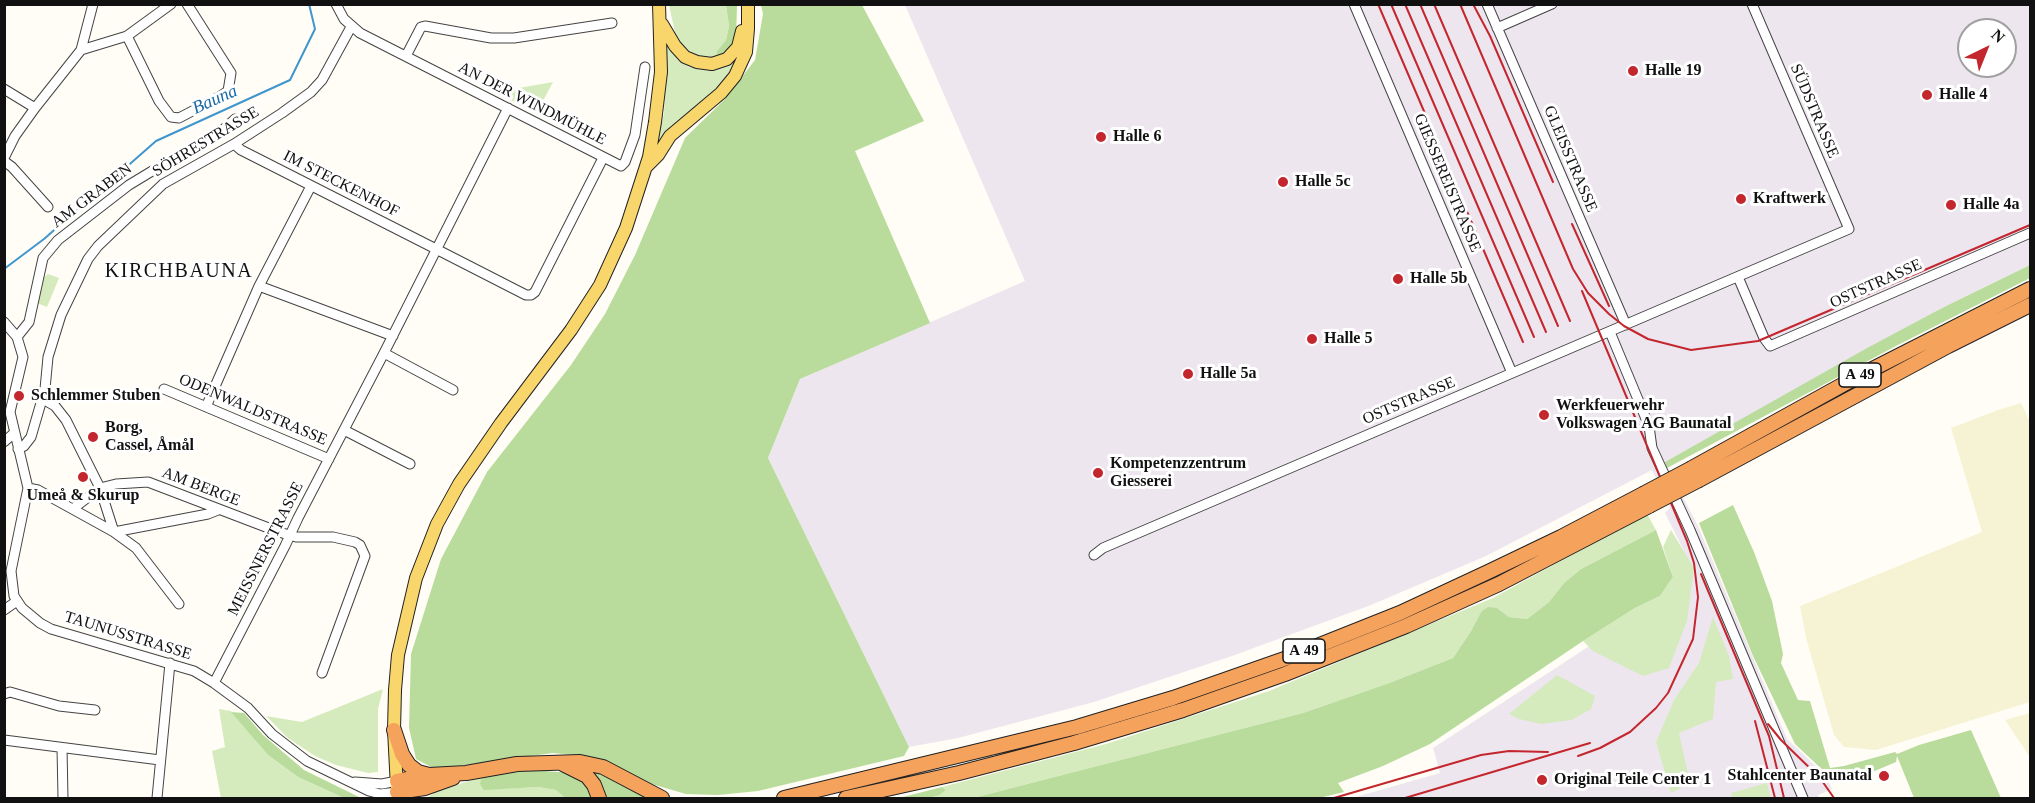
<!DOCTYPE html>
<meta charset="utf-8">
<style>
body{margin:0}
#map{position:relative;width:2035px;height:803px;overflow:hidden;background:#fffdf5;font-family:"Times New Roman",serif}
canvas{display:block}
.frame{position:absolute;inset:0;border:6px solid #111;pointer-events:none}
.north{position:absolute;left:1957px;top:18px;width:60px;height:60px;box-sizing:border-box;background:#fff;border:2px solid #a0a0a0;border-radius:50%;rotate:43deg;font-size:16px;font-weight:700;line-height:24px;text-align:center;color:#111}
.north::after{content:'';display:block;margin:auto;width:21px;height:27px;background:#c4262e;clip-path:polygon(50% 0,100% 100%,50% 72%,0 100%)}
</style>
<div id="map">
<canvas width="2035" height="803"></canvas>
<div class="frame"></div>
<div class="north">N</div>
</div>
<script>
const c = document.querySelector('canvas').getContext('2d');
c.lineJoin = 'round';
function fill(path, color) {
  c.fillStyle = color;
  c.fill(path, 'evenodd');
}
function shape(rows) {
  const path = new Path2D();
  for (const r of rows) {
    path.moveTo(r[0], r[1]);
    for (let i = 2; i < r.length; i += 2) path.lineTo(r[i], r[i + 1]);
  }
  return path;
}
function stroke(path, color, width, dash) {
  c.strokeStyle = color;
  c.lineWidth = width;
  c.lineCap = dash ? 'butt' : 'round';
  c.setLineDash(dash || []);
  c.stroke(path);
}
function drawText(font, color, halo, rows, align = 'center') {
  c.font = font + ' "Times New Roman",serif';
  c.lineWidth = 6;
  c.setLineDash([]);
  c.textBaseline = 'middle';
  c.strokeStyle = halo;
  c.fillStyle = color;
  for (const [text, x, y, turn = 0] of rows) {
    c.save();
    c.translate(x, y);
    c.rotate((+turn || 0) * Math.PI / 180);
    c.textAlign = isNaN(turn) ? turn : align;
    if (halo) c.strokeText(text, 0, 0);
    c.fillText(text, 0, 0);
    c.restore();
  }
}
fill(shape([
 [905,5,2030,5,2030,265,1944,307,1665,462,1698,526,1787,739,1827,777,1832,789,1818,795,1819,798,1352,798,1440,773,1433,748,1683,585,1689,570,1683,549,1665,513,1670,508,1652,470,1486,556,1371,605,1232,656,1094,702,958,738,909,747,768,458,800,379,1025,281],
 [1969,30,2005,30,2005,66,1969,66]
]), '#eee6ef');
fill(shape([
 [2021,403,2030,422,2030,702,1876,750,1844,747,1834,735,1806,638,1800,606,1982,532,1951,428,1998,410],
 [2030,713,2030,757,2005,720]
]), '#f6f3d4');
fill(shape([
 [669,5,726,5,729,26,726,40,717,51,716,59,710,60,688,53,676,37],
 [667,43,677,59,689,67,710,70,729,64,741,48,731,75,656,148,664,113],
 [553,82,536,114,496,92],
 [48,274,59,278,47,307,37,303,43,278],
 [1647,514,1656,530,1581,569,1564,583,1549,602,1527,619,1509,617,1497,608,1481,612,1471,631,1453,658,1392,682,1303,713,973,798,929,798,940,795,946,790,942,787,1106,744,1269,691,1493,598],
 [1671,530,1694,568,1687,621,1669,668,1643,676,1593,651,1583,641,1635,608,1660,596,1673,577,1663,547],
 [1713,617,1729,656,1733,679,1716,682,1713,719,1679,733,1690,783,1671,793,1656,742,1674,700,1699,663],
 [1557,675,1595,696,1591,709,1572,720,1541,724,1519,719,1509,714],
 [383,689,378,709,378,772,368,773,336,765,315,756,288,738,266,716,302,722],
 [219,709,231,711,268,755,298,777,344,798,221,798,212,751,225,747],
 [482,777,496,789,538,787,556,790,565,798,427,798,437,791],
 [1767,783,1771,798,1732,798,1731,793]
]), '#d5ebbd');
fill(shape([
 [726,5,737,5,736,39,727,54,716,59,717,51,726,40,729,26],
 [761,5,862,5,924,121,855,151,930,323,800,379,768,458,909,747,904,756,758,791,718,795,686,794,648,783,585,756,553,753,435,769,416,759,409,728,411,654,441,559,487,472,571,365,605,314,635,255,685,138,725,99,755,60,763,14],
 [2030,265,2030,278,1896,346,1667,468,1665,462,1869,347,1944,307],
 [1733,505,1754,552,1772,601,1783,654,1781,663,1798,700,1810,701,1830,768,1844,766,1895,752,1897,754,1919,745,1971,730,2001,798,1914,798,1897,756,1896,762,1851,781,1838,782,1828,775,1795,744,1753,656,1699,523],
 [1656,530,1673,577,1660,596,1635,608,1583,641,1430,744,1383,766,1338,783,1344,792,1319,798,973,798,1303,713,1392,682,1453,658,1471,631,1481,612,1488,607,1497,608,1509,617,1527,619,1549,602,1564,583,1581,569],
 [231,712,244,713,263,735,304,770,361,798,344,798,298,777,268,755],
 [589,767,653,798,603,798],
 [532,770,571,773,582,779,595,798,565,798,556,790,538,787,484,790,480,784,482,777,495,773],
 [942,787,946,790,940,795,929,798,899,798]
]), '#b9dc9c');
stroke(shape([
 [90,199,156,141,290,80,315,29,309,4],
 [4,269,44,239,87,201]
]), '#3f96cf', 2);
const minor = shape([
 [336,4,344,19,360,33,621,166,625,162,635,135,645,67],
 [1354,4,1512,373],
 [1487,4,1626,325],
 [1497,28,1552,4],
 [127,36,159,101,171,117,179,118,219,97,228,91,231,73,187,4],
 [81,50,127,36,171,4],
 [406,56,421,27,425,26,491,38,514,38,612,23],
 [4,89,35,108],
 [234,144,241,150,436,249,526,295,531,295,535,292,603,158],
 [4,158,15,136,35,108,81,50,93,4],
 [4,161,12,167,48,207],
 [1738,277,1764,338,1770,346,2030,233],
 [259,286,393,336],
 [4,322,17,337,23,357,10,412,28,488,11,571,14,596,22,608,40,623,51,629,194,671,214,683,248,708,272,734,307,761,369,791,380,794,397,792],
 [1610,332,1649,426,1652,448,1690,530,1803,798],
 [17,337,29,322,43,258,58,240,129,185,167,162,217,135,235,119],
 [384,353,453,390],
 [164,389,329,459],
 [43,399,55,406,66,420,100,488,114,532,136,548,179,604],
 [206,407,259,286,311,186],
 [344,430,410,464],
 [4,442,14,433],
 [18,449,24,446,31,437,45,389,48,357,61,315,88,259,98,246,163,184,234,144,282,113,311,92,322,80,351,27],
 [28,488,38,490,114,532,208,514,218,510],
 [74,508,100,488,116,484,148,482,279,532,296,537,333,537,355,542,360,545,365,556,322,673],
 [1094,555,1103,548,1849,229,1752,4],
 [4,610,17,601],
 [214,683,285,546,298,518,384,353,508,108],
 [4,694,10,692,59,706,95,710],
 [4,740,160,760],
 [62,748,63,798],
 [355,782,382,784,397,781],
 [157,798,170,663]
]);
const major = shape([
 [662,24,675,46,685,57,697,62,712,64,727,59,738,47,742,31],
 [646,167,658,155,670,136,721,93,735,76,746,52,748,29,748,4],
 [397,788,394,730,395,690,398,655,416,578,437,524,459,484,501,423,571,330,600,285,626,228,649,157,655,122,661,72,659,4]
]);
const highway = shape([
 [1692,468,1853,379,2030,289],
 [1699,480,1948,346,2030,305],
 [394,730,402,754,409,765,418,772,429,775],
 [563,764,587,776,594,785,599,798],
 [397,781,429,775,466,773,517,764,580,762,603,767,662,798],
 [397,792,425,788,453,778],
 [784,798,1077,727,1173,698,1287,658,1400,613,1488,572,1561,537,1643,494],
 [846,798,959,773,1074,743,1183,710,1285,674,1406,626,1499,584,1649,506]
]);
stroke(minor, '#444', 11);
stroke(major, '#222', 14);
stroke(highway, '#222', 16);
stroke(minor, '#fff', 9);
stroke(major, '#f9d66b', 12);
stroke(highway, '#f5a25d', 14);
stroke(shape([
 [1378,4,1523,342],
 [1391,4,1534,337],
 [1405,4,1546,332],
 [1420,4,1558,326],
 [1434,4,1570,321],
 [1460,4,1573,269,1588,293,1609,314,1624,326,1648,339,1691,350,1758,341,2030,225],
 [1473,4,1490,36,1553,182],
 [1572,224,1609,306],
 [1701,574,1769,736,1784,798],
 [1755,721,1775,798],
 [1768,724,1781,740,1820,778,1834,798],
 [1578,756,1600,748,1630,732,1656,708,1668,693,1693,639,1698,597,1694,563,1687,541,1582,291],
 [1334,798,1481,755,1509,751,1548,752],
 [1405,798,1590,743]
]), '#c4262e', 2);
const highwayBridge = shape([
 [1643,494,1692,468],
 [1649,506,1699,480]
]);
stroke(highwayBridge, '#222', 16, []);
stroke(highwayBridge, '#f5a25d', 14);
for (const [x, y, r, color] of [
 [1633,71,6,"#c4262e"],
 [1927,95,6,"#c4262e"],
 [1101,137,6,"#c4262e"],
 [1283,182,6,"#c4262e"],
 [1741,199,6,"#c4262e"],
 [1951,205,6,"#c4262e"],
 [1398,279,6,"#c4262e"],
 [1312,339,6,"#c4262e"],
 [1188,374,6,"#c4262e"],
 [19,396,6,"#c4262e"],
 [1544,415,6,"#c4262e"],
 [93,437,6,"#c4262e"],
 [1098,473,6,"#c4262e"],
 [83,477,6,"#c4262e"],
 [1884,776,6,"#c4262e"],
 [1542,780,6,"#c4262e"]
]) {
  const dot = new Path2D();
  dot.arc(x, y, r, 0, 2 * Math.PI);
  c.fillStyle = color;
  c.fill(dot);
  stroke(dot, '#fff', 2);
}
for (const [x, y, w] of [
 [1860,375,42],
 [1304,651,42]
]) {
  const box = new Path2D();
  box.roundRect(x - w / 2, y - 12, w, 24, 4.5);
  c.fillStyle = '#fff';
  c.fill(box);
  stroke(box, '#111', 1.5);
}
drawText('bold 15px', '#111', null, [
 ["A 49",1860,375],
 ["A 49",1304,651]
]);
drawText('bold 16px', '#111', '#fff', [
 ["Halle 19",1645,71],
 ["Halle 4",1939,95],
 ["Halle 6",1113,137],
 ["Halle 5c",1295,182],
 ["Kraftwerk",1753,199],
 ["Halle 4a",1963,205],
 ["Halle 5b",1410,279],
 ["Halle 5",1324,339],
 ["Halle 5a",1200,374],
 ["Schlemmer Stuben",31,396],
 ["Werkfeuerwehr",1556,406],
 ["Volkswagen AG Baunatal",1556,424],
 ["Borg,",105,428],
 ["Cassel, Åmål",105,446],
 ["Kompetenzzentrum",1110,464],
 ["Giesserei",1110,482],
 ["Umeå & Skurup",83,496,"center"],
 ["Stahlcenter Baunatal",1872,776,"right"],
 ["Original Teile Center 1",1554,780]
], 'left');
drawText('16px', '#111', '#fff', [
 ["AN DER WINDMÜHLE",532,104,27],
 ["SÜDSTRASSE",1814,111,67],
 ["SÖHRESTRASSE",206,142,-31],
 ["GLEISSTRASSE",1570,159,67],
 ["GIESSEREISTRASSE",1447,183,67],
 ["IM STECKENHOF",341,184,27],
 ["AM GRABEN",92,196,-37],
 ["OSTSTRASSE",1876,284,-24],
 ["OSTSTRASSE",1409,401,-23],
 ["ODENWALDSTRASSE",253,410,23],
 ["AM BERGE",201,487,21],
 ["MEISSNERSTRASSE",266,549,-63],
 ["TAUNUSSTRASSE",128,636,17]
]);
drawText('italic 18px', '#1768a6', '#fff', [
 ["Bauna",215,100,-24]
]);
c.letterSpacing = '1.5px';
drawText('20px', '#111', '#fff', [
 ["KIRCHBAUNA",179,272]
]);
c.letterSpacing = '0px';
</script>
